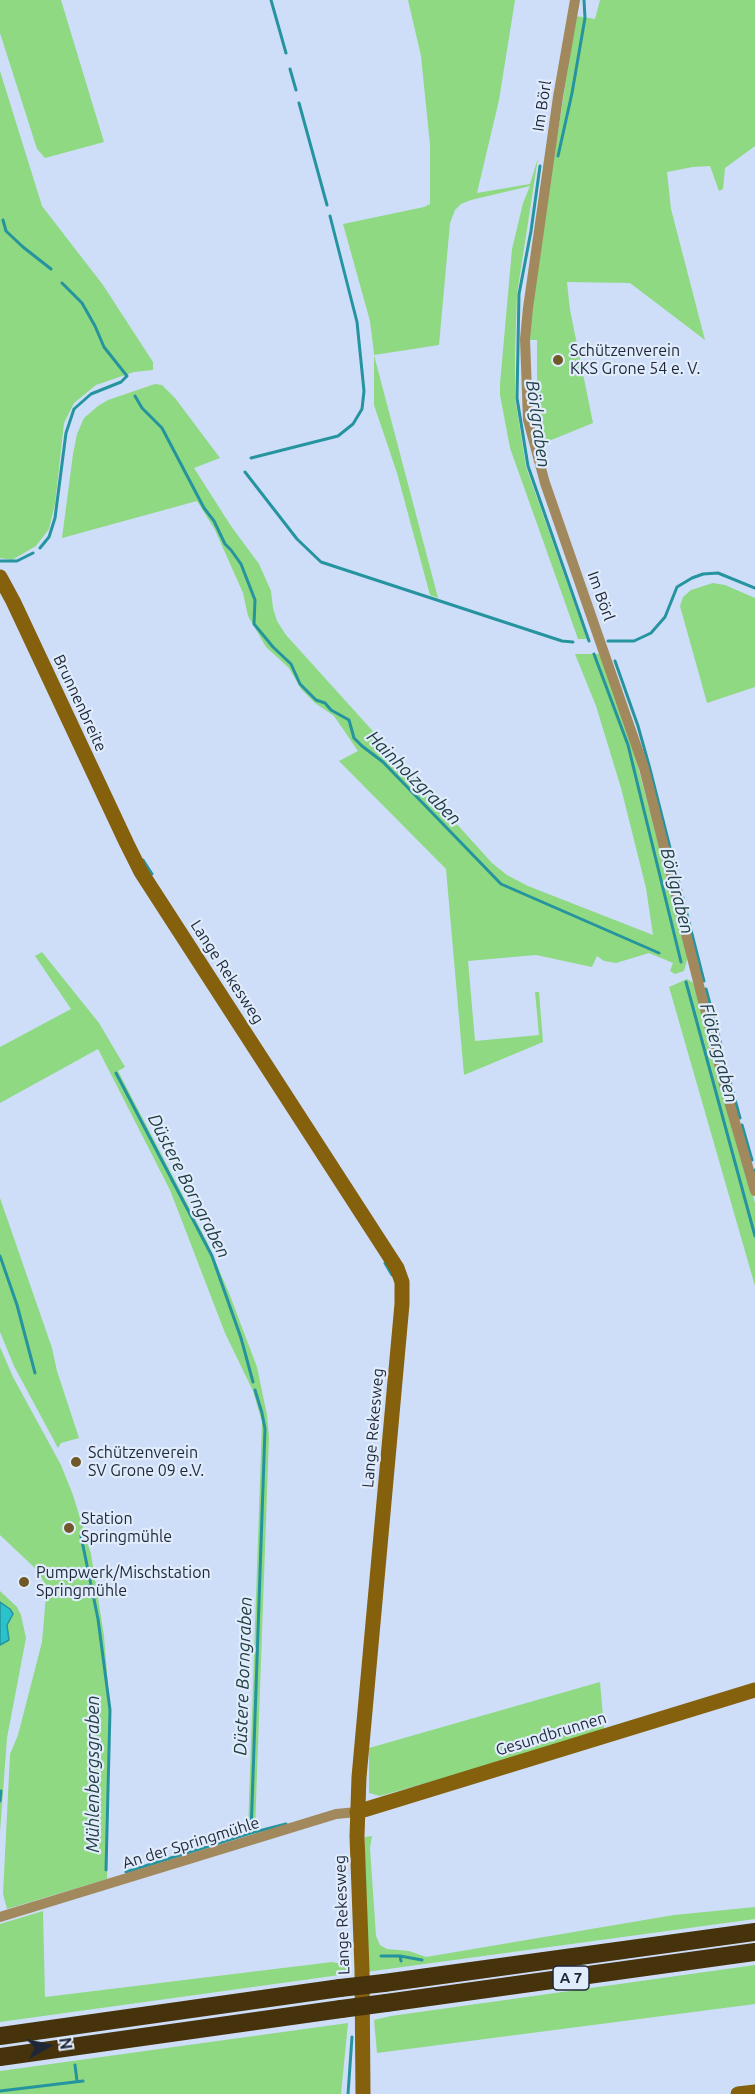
<!DOCTYPE html>
<meta charset="utf-8">
<style>
body{margin:0}
#map{position:relative;width:755px;height:2094px;overflow:hidden;background:#cedef8;font-family:Ubuntu,sans-serif}
canvas{display:block}
.north{position:absolute;left:18px;top:2016px;width:60px;height:60px;-webkit-text-stroke:4px #e0ebfc;paint-order:stroke;rotate:82deg;font-size:16px;font-weight:700;line-height:24px;text-align:center;color:#1e2737}
.north::after{content:'';display:block;margin:auto;width:21px;height:27px;background:#1e2737;clip-path:polygon(50% 0,100% 100%,50% 72%,0 100%)}
</style>
<div id="map">
<canvas width="755" height="2094"></canvas>
<div class="north">N</div>
</div>
<script>
const c = document.querySelector('canvas').getContext('2d');
c.lineJoin = 'round';
function fill(path, color) {
  c.fillStyle = color;
  c.fill(path, 'evenodd');
}
function shape(rows) {
  const path = new Path2D();
  for (const r of rows) {
    path.moveTo(r[0], r[1]);
    for (let i = 2; i < r.length; i += 2) path.lineTo(r[i], r[i + 1]);
  }
  return path;
}
function stroke(path, color, width, dash) {
  c.strokeStyle = color;
  c.lineWidth = width;
  c.lineCap = dash ? 'butt' : 'round';
  c.setLineDash(dash || []);
  c.stroke(path);
}
function drawText(font, color, halo, rows, align = 'center') {
  c.font = font + ' Ubuntu,sans-serif';
  c.lineWidth = 4.5;
  c.setLineDash([]);
  c.textBaseline = 'middle';
  c.strokeStyle = halo;
  c.fillStyle = color;
  for (const [text, x, y, turn = 0] of rows) {
    c.save();
    c.translate(x, y);
    c.rotate((+turn || 0) * Math.PI / 180);
    c.textAlign = isNaN(turn) ? turn : align;
    if (halo) c.strokeText(text, 0, 0);
    c.fillText(text, 0, 0);
    c.restore();
  }
}
fill(shape([
 [0,0,61,0,104,142,45,158,37,149,0,33],
 [408,0,515,0,499,100,477,193,530,184,538,158,517,294,515,355,515,397,526,467,587,639,578,639,510,448,500,395,500,384,512,249,523,203,530,186,471,200,461,204,455,210,450,223,439,345,374,355,438,598,430,595,397,473,374,405,374,354,370,321,343,224,424,207,430,204,430,145,421,56],
 [600,0,755,0,755,146,725,168,723,189,719,191,710,166,693,167,667,172,671,209,705,340,630,283,567,282,570,310,593,423,544,443,537,391,537,340,529,340,531,306,576,16,595,19],
 [0,71,42,206,103,285,153,362,153,370,134,372,96,385,74,403,64,423,55,504,49,529,36,546,12,560,0,558],
 [155,384,162,385,175,398,220,458,194,468,231,526,259,564,271,591,273,608,277,621,286,635,492,863,507,875,528,886,653,935,646,888,621,788,596,706,575,654,602,654,623,710,688,956,684,971,675,974,670,971,673,963,649,953,616,963,604,961,597,956,592,967,536,955,468,961,475,1041,539,1035,535,992,539,992,543,1042,464,1075,446,869,339,761,358,751,334,716,315,703,301,689,289,668,266,647,248,616,243,593,215,530,197,501,62,538,73,454,77,434,84,418,98,406,108,400],
 [713,583,725,585,755,598,755,687,707,703,680,606,683,597,691,590],
 [42,952,99,1023,125,1067,118,1071,207,1242,229,1293,257,1367,267,1415,269,1437,255,1829,248,1830,262,1422,253,1391,225,1333,170,1190,98,1049,0,1103,0,1047,71,1009,35,956],
 [687,979,695,984,755,1203,755,1286,669,987],
 [0,1198,52,1348,57,1371,79,1438,61,1443,58,1448,14,1366,0,1332],
 [0,1347,13,1377,61,1465,73,1495,91,1554,104,1636,110,1710,107,1879,7,1909,3,1894,10,1754,18,1735,42,1642,46,1595,45,1584,37,1570,0,1535],
 [0,1591,17,1607,21,1615,26,1638,7,1738,0,1832],
 [600,1682,604,1728,596,1735,380,1796,369,1793,369,1748],
 [372,1836,370,1848,376,1936,380,1945,387,1949,409,1951,426,1957,674,1915,755,1907,755,1919,366,1972,364,1868,365,1837],
 [43,1911,45,1997,332,1962,347,1965,347,1974,0,2022,0,1924],
 [755,1965,755,2004,377,2053,374,2020,391,2016],
 [348,2023,341,2094,0,2094,0,2071]
]), '#8ed982');
const water = shape([
 [0,1602,10,1609,13,1614,7,1625,9,1640,0,1645,0,1602]
]);
fill(water, '#2ac3cc');
stroke(water, '#26949f', 1.5);
stroke(shape([
 [271,0,286,53],
 [290,69,296,90],
 [299,103,327,205],
 [558,156,572,93,585,18,584,0],
 [540,166,531,231,519,294,517,398,528,466,589,641],
 [3,220,6,231,23,247,51,269],
 [135,396,142,408,162,428,204,508,214,521,225,544,231,550,241,564,255,600,254,624,273,647,291,664,300,684,316,700,325,703,331,710,349,720,354,738,362,746,383,762,501,884,659,953],
 [251,458,338,436,353,424,362,409,364,391,357,322,330,216],
 [245,472,297,539,321,562,562,641,573,642],
 [40,548,49,537,55,518,66,433,74,409,91,394,121,382,127,376,104,347,95,326,82,303,62,283],
 [0,561,17,561,33,553],
 [608,641,634,641,651,633,665,617,677,587,692,578,703,574,718,573,755,588],
 [594,654,628,745,681,962],
 [615,661,638,726,650,769,704,981],
 [143,860,152,874],
 [686,982,755,1236],
 [706,989,721,1045],
 [722,1052,740,1118],
 [116,1073,212,1256,241,1338,253,1382],
 [742,1125,752,1160],
 [755,1170,755,1171],
 [0,1256,17,1305,35,1373],
 [385,1263,392,1275],
 [81,1536,98,1619,110,1710,106,1870],
 [0,1801,1,1791],
 [251,1833,286,1824],
 [126,1872,251,1833,265,1429,262,1413,255,1390],
 [381,1956,400,1956,401,1961],
 [400,1956,422,1960],
 [75,2065,77,2081],
 [0,2091,83,2081],
 [348,2094,352,2037]
]), '#26949f', 3);
stroke(shape([
 [575,0,558,97,528,308,525,339,528,420,545,483,644,768,724,1084,755,1191],
 [0,1917,336,1814,357,1812]
]), '#a2895d', 10);
stroke(shape([
 [0,577,13,601,127,844,141,872,397,1268,402,1282,402,1304,359,1777,357,1836,362,1970,363,2094],
 [357,1812,755,1690],
 [738,2094,755,2092]
]), '#85600d', 15);
stroke(shape([
 [384,1983,755,1932],
 [386,2003,755,1952],
 [0,2036,340,1988],
 [0,2057,341,2009]
]), '#46330c', 18);
stroke(shape([
 [340,1988,384,1983],
 [341,2009,386,2003]
]), '#46330c', 18);
for (const [x, y, r, color] of [
 [558,360,6,"#715829"],
 [76,1462,6,"#715829"],
 [69,1528,6,"#715829"],
 [24,1582,6,"#715829"]
]) {
  const dot = new Path2D();
  dot.arc(x, y, r, 0, 2 * Math.PI);
  c.fillStyle = color;
  c.fill(dot);
  stroke(dot, '#e0ebfc', 2);
}
for (const [x, y, w] of [
 [571,1978,36]
]) {
  const box = new Path2D();
  box.roundRect(x - w / 2, y - 12, w, 24, 4.5);
  c.fillStyle = '#e0ebfc';
  c.fill(box);
  stroke(box, '#1e2737', 1.5);
}
drawText('bold 15px', '#1e2737', null, [
 ["A 7",571,1978]
]);
drawText('16px', '#1e2737', '#e0ebfc', [
 ["Im Börl",542,106,-81],
 ["Im Börl",601,596,70],
 ["Brunnenbreite",80,703,65],
 ["Lange Rekesweg",227,972,57],
 ["Lange Rekesweg",373,1428,-85],
 ["Gesundbrunnen",551,1734,-17],
 ["An der Springmühle",191,1843,-17],
 ["Lange Rekesweg",342,1915,-92]
]);
drawText('16px', '#1e2737', '#e0ebfc', [
 ["Schützenverein",570,351],
 ["KKS Grone 54 e. V.",570,369],
 ["Schützenverein",88,1453],
 ["SV Grone 09 e.V.",88,1471],
 ["Station",81,1519],
 ["Springmühle",81,1537],
 ["Pumpwerk/Mischstation",36,1573],
 ["Springmühle",36,1591]
], 'left');
drawText('italic 18px', '#203d3f', '#e0ebfc', [
 ["Börlgraben",538,424,82],
 ["Hainholzgraben",414,778,45],
 ["Börlgraben",677,891,76],
 ["Flötergraben",719,1053,75],
 ["Düstere Borngraben",189,1186,63],
 ["Düstere Borngraben",243,1676,-88],
 ["Mühlenbergsgraben",93,1774,-90]
]);
</script>
